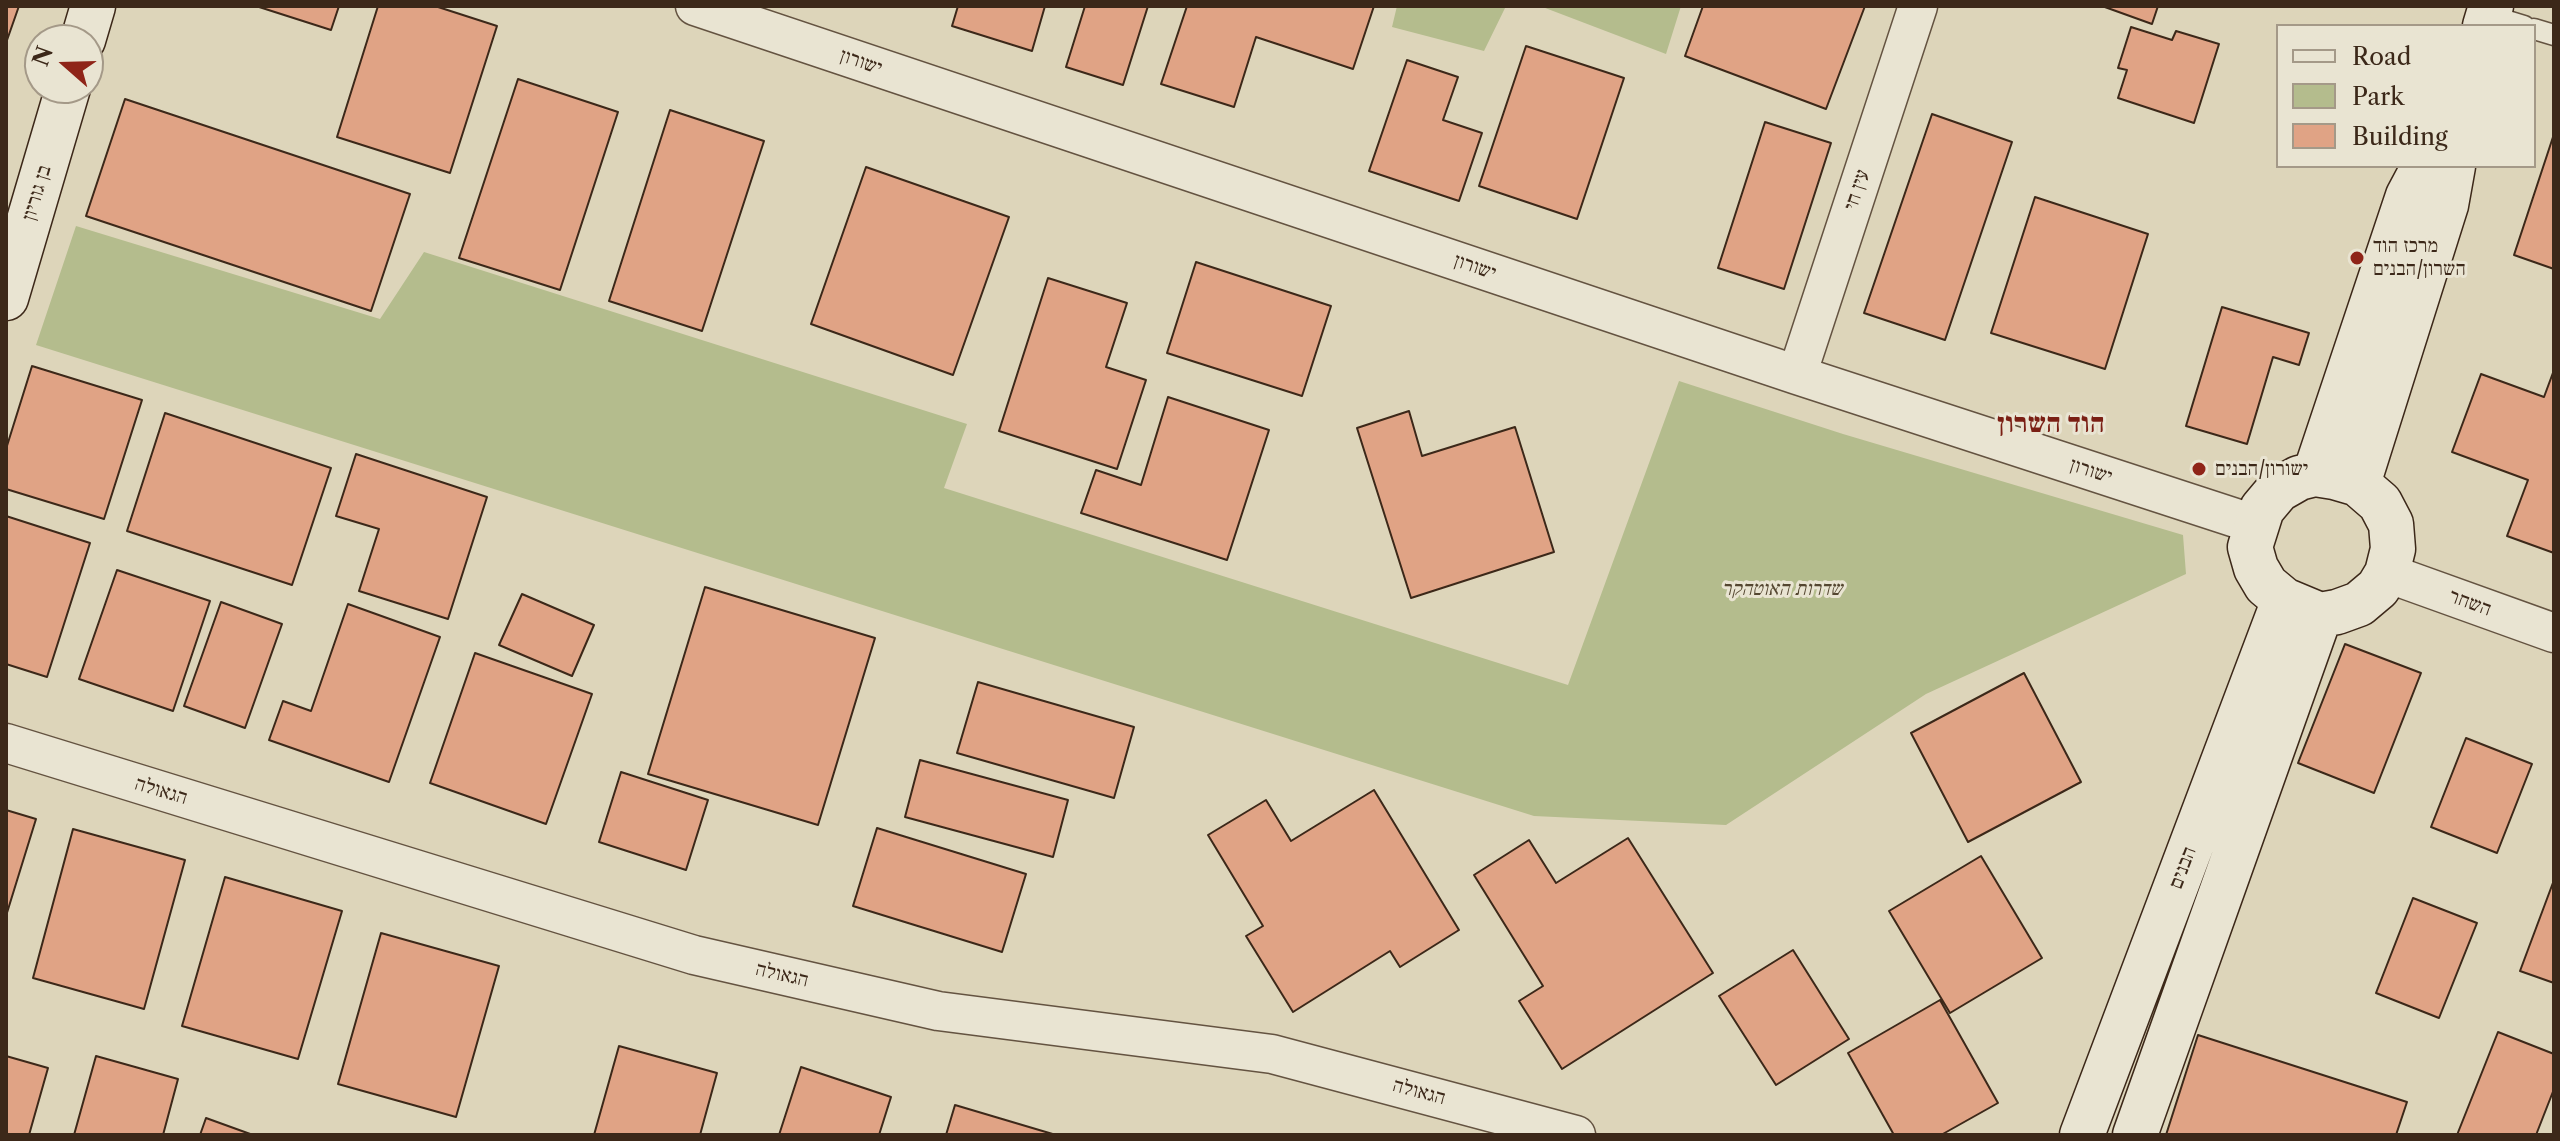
<!DOCTYPE html>
<meta charset="utf-8">
<style>
body{margin:0}
#map{position:relative;width:2560px;height:1141px;overflow:hidden;background:#ddd5ba;font-family:"Libre Caslon Text",serif}
canvas{display:block}
.frame{position:absolute;inset:0;border:8px solid #3c2819;pointer-events:none}
.legend{position:absolute;left:2276px;top:24px;width:260px;height:144px;box-sizing:border-box;background:#e9e4d2;border:2px solid #a49988;margin:0;padding:10px 14px;list-style:none;font-size:24px;color:#3c2819}
.legend li{display:flex;align-items:center;gap:16px;height:40px}
.legend b{width:40px;border:2px solid #a49988}
.north{position:absolute;left:24px;top:24px;width:80px;height:80px;box-sizing:border-box;background:#e9e4d2;border:2px solid #a49988;border-radius:50%;rotate:290deg;font-size:22px;font-weight:700;line-height:32px;text-align:center;color:#3c2819}
.north::after{content:'';display:block;margin:auto;width:28px;height:36px;background:#8f2418;clip-path:polygon(50% 0,100% 100%,50% 72%,0 100%)}
</style>
<div id="map">
<canvas width="2560" height="1141"></canvas>
<div class="frame"></div>
<ul class="legend">
<li><b style="height:10px;background:#e9e4d2"></b>Road</li>
<li><b style="height:22px;background:#b4bc8d"></b>Park</li>
<li><b style="height:22px;background:#e0a385"></b>Building</li>
</ul>
<div class="north">N</div>
</div>
<script>
const c = document.querySelector('canvas').getContext('2d');
c.lineJoin = 'round';
function fill(path, color) {
  c.fillStyle = color;
  c.fill(path, 'evenodd');
}
function shape(rows) {
  const path = new Path2D();
  for (const r of rows) {
    path.moveTo(r[0], r[1]);
    for (let i = 2; i < r.length; i += 2) path.lineTo(r[i], r[i + 1]);
  }
  return path;
}
function stroke(path, color, width, dash) {
  c.strokeStyle = color;
  c.lineWidth = width;
  c.lineCap = dash ? 'butt' : 'round';
  c.setLineDash(dash || []);
  c.stroke(path);
}
function drawText(font, color, halo, rows, align = 'center') {
  c.font = font + ' "Libre Caslon Text","Frank Ruhl Libre",serif';
  c.lineWidth = 6;
  c.setLineDash([]);
  c.textBaseline = 'middle';
  c.strokeStyle = halo;
  c.fillStyle = color;
  for (const [text, x, y, turn = 0] of rows) {
    c.save();
    c.translate(x, y);
    c.rotate((+turn || 0) * Math.PI / 180);
    c.textAlign = isNaN(turn) ? turn : align;
    if (halo) c.strokeText(text, 0, 0);
    c.fillText(text, 0, 0);
    c.restore();
  }
}
fill(shape([
 [1397,6,1506,6,1484,51,1392,27],
 [1540,6,1681,6,1666,54],
 [76,226,380,319,424,252,967,424,944,488,1568,685,1679,381,1843,434,2183,535,2186,574,1926,694,1726,825,1534,816,36,345]
]), '#b4bc8d');
const building = shape([
 [6,6,19,6,6,43,6,6],
 [256,6,339,6,331,30,256,6],
 [378,6,435,6,497,26,450,173,337,137,378,6],
 [958,6,1045,6,1032,51,952,26,958,6],
 [1085,6,1148,6,1123,85,1066,67,1085,6],
 [1187,6,1374,6,1353,69,1256,37,1234,107,1161,84,1187,6],
 [1703,6,1865,6,1826,109,1685,56,1703,6],
 [2102,6,2158,6,2152,24,2102,6],
 [2131,27,2172,40,2176,31,2219,44,2194,123,2118,98,2127,70,2118,68,2131,27],
 [1526,46,1624,78,1577,219,1479,186,1526,46],
 [1407,60,1458,77,1443,120,1482,133,1459,201,1369,171,1407,60],
 [518,79,618,112,560,290,459,258,518,79],
 [125,99,410,194,371,311,86,216,125,99],
 [670,110,764,141,702,331,609,301,670,110],
 [1932,114,2012,142,1945,340,1864,313,1932,114],
 [1765,122,1831,143,1784,289,1718,268,1765,122],
 [2554,134,2554,269,2514,255,2554,134],
 [866,167,1009,217,953,375,811,324,866,167],
 [2035,197,2148,234,2105,369,1991,333,2035,197],
 [1196,262,1331,306,1302,396,1167,353,1196,262],
 [1048,278,1127,303,1106,367,1146,380,1117,469,999,431,1048,278],
 [2222,307,2309,333,2299,365,2273,357,2247,444,2186,426,2222,307],
 [32,366,142,400,104,519,6,489,6,449,32,366],
 [2554,370,2554,553,2507,536,2528,480,2452,452,2481,374,2544,397,2554,370],
 [1168,397,1269,430,1227,560,1081,513,1096,470,1141,485,1168,397],
 [1409,411,1422,456,1515,427,1554,552,1411,598,1357,428,1409,411],
 [165,413,331,468,292,585,127,531,165,413],
 [356,454,487,497,448,619,359,591,379,529,336,516,356,454],
 [6,516,90,543,47,677,6,664,6,516],
 [117,570,210,601,173,711,79,679,117,570],
 [705,587,875,638,818,825,648,774,705,587],
 [522,594,594,625,572,676,499,645,522,594],
 [221,602,282,624,245,728,184,706,221,602],
 [348,604,440,637,389,782,269,740,283,701,311,711,348,604],
 [2345,644,2421,673,2374,793,2298,763,2345,644],
 [475,653,592,694,546,824,430,783,475,653],
 [2024,673,2081,782,1968,842,1911,733,2024,673],
 [978,682,1134,727,1114,798,957,753,978,682],
 [2466,738,2532,764,2497,853,2431,827,2466,738],
 [920,760,1068,800,1053,857,905,817,920,760],
 [621,772,708,800,686,870,599,842,621,772],
 [1374,790,1459,930,1400,967,1390,951,1293,1012,1246,936,1263,926,1208,835,1266,800,1291,841,1374,790],
 [6,810,36,819,6,916,6,810],
 [877,828,1026,874,1002,952,853,906,877,828],
 [73,829,185,860,144,1009,33,978,73,829],
 [1628,838,1713,973,1562,1069,1519,1001,1543,986,1474,875,1529,840,1556,883,1628,838],
 [1981,856,2042,958,1950,1013,1889,911,1981,856],
 [225,877,342,911,298,1059,182,1026,225,877],
 [2554,880,2554,983,2520,971,2554,880],
 [2413,898,2477,923,2439,1018,2376,993,2413,898],
 [381,933,499,966,456,1117,338,1084,381,933],
 [1793,950,1849,1039,1776,1085,1719,996,1793,950],
 [1940,1000,1998,1103,1941,1135,1894,1135,1848,1053,1940,1000],
 [2498,1032,2554,1054,2554,1089,2536,1135,2457,1135,2498,1032],
 [2198,1035,2407,1102,2396,1135,2166,1135,2198,1035],
 [619,1046,717,1073,700,1135,594,1135,619,1046],
 [6,1056,48,1068,29,1135,6,1135,6,1056],
 [96,1056,178,1079,163,1135,74,1135,96,1056],
 [801,1067,891,1097,879,1135,779,1135,801,1067],
 [955,1105,1056,1135,946,1135,955,1105],
 [206,1118,253,1135,200,1135,206,1118]
]);
fill(building, '#e0a385');
stroke(building, '#3c2819', 2);
const lane = shape([
 [2488,15,2524,26],
 [2534,29,2554,35]
]);
const street = shape([
 [695,6,1797,375,2257,525],
 [1797,375,1918,6],
 [2387,573,2554,633],
 [6,743,694,955,938,1011,1272,1054,1576,1135]
]);
const secondary = shape([
 [2485,26,2491,6],
 [83,40,93,6],
 [6,298,68,88],
 [2315,474,2334,477,2358,484,2380,503,2391,524,2393,549,2387,573,2378,588,2359,604,2337,612,2320,615,2284,600,2266,585,2256,568,2250,547,2262,509,2278,490,2299,478,2315,474],
 [2315,474,2408,196,2424,166],
 [2358,484,2446,205,2453,166],
 [2082,1135,2284,600],
 [2135,1135,2320,615]
]);
stroke(lane, '#645341', 23);
stroke(street, '#645341', 41);
stroke(secondary, '#3c2819', 47);
stroke(lane, '#e9e4d2', 20);
stroke(street, '#e9e4d2', 38);
stroke(secondary, '#e9e4d2', 44);
for (const [x, y, r, color] of [
 [2357,258,8,"#8f2418"],
 [2199,469,8,"#8f2418"]
]) {
  const dot = new Path2D();
  dot.arc(x, y, r, 0, 2 * Math.PI);
  c.fillStyle = color;
  c.fill(dot);
  stroke(dot, '#e9e4d2', 3);
}
drawText('20px', '#3c2819', '#e9e4d2', [
 ["ישורון",861,62,19],
 ["עין חי",1857,190,-72],
 ["בן גוריון",37,193,-73],
 ["ישורון",1475,267,19],
 ["ישורון",2091,471,18],
 ["השחר",2470,603,20],
 ["הגאולה",161,791,17],
 ["הבנים",2183,868,-69],
 ["הגאולה",782,975,13],
 ["הגאולה",1419,1092,15]
]);
drawText('20px', '#3c2819', '#e9e4d2', [
 ["מרכז הוד",2373,246],
 ["השרון/הבנים",2373,269],
 ["ישורון/הבנים",2215,469]
], 'left');
drawText('italic 20px', '#544630', '#e9e4d2', [
 ["שדרות האוטהקר",1782,589]
]);
drawText('bold 28px', '#7a1f14', '#e9e4d2', [
 ["הוד השרון",2051,424]
]);
</script>
